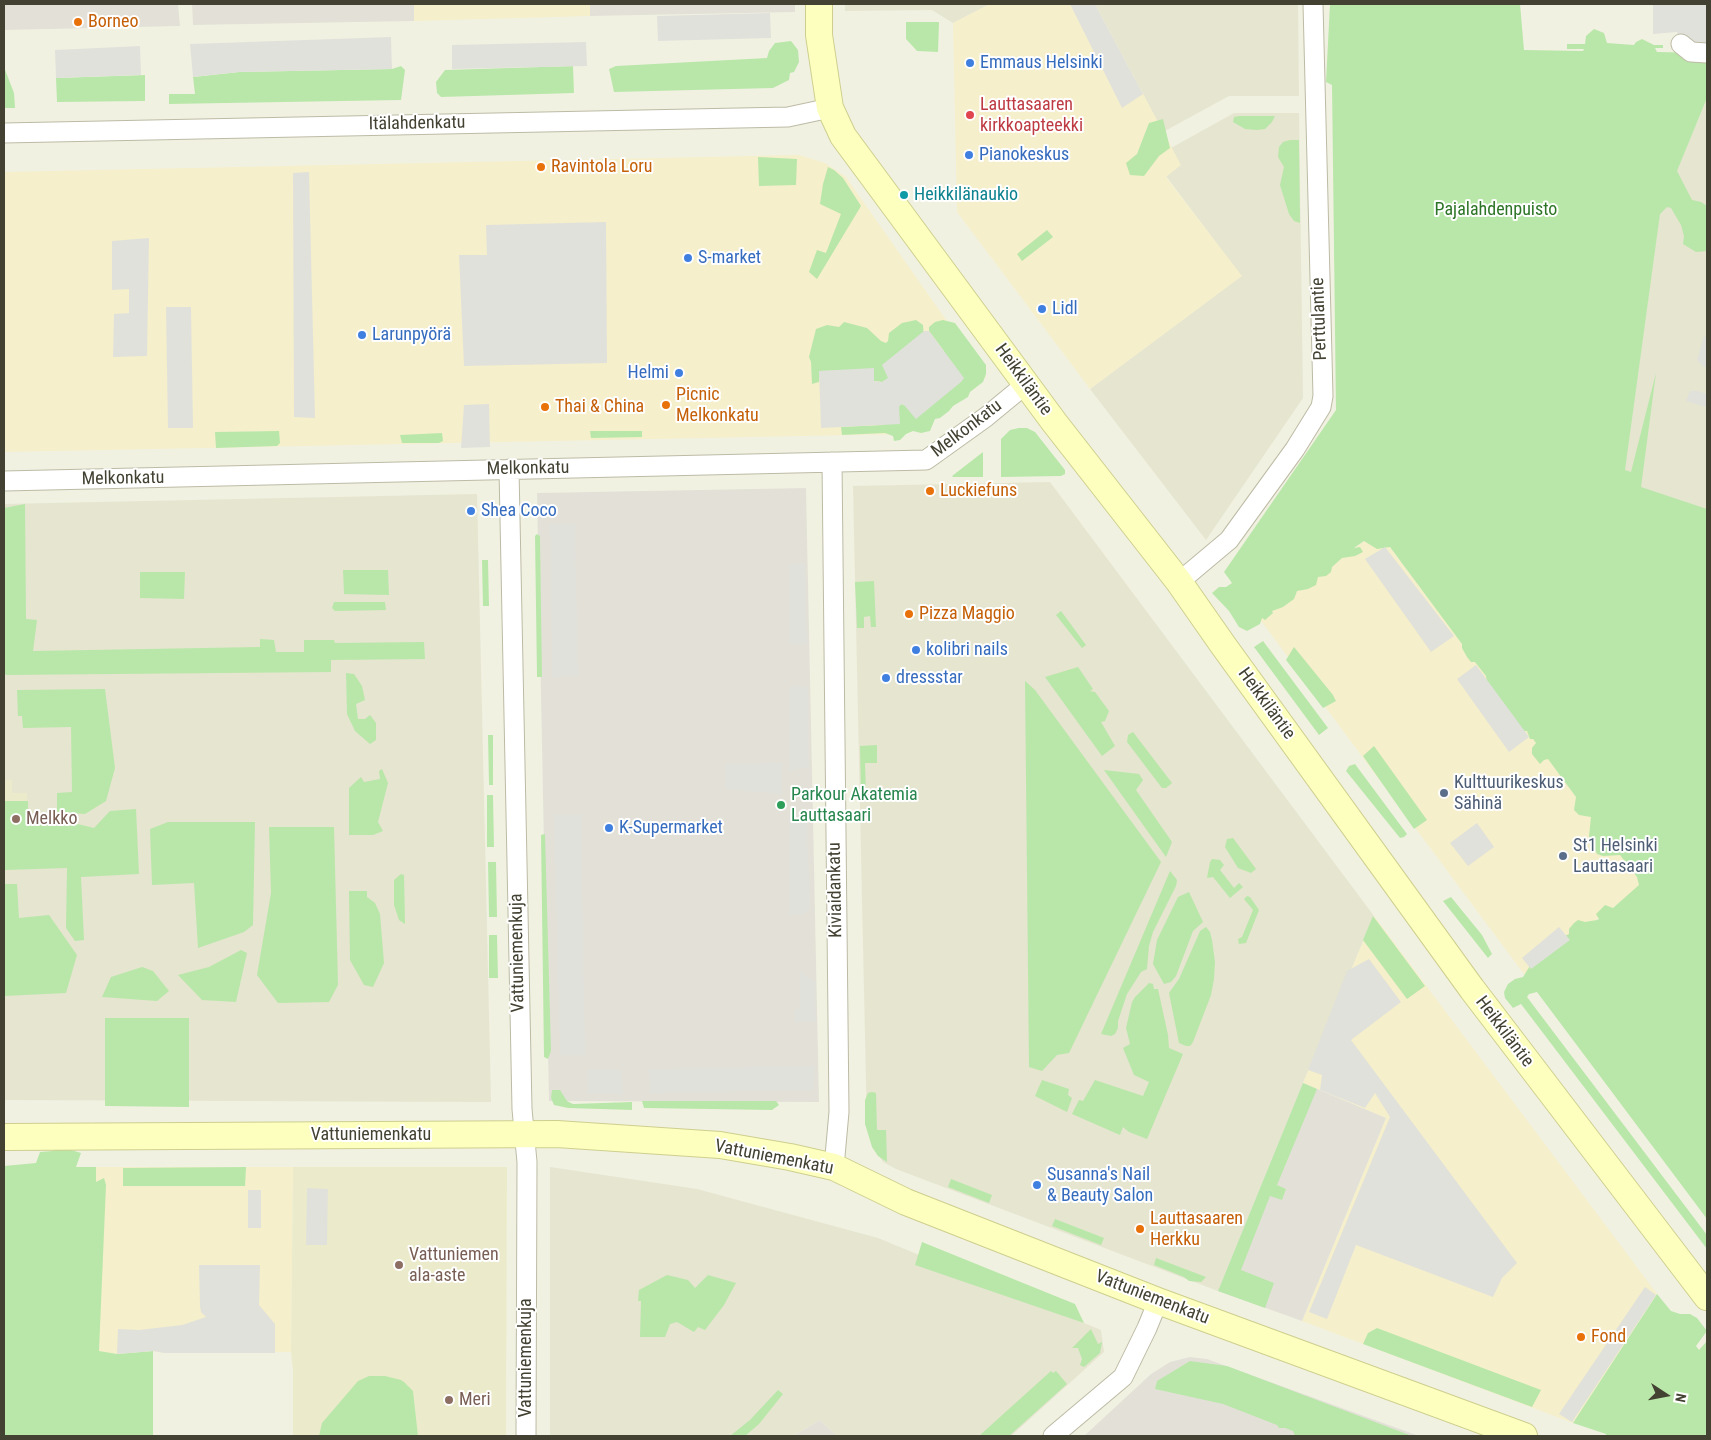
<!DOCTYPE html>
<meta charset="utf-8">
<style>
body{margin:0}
#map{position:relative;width:1711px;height:1440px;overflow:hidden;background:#f1f1e2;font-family:"Roboto Condensed",sans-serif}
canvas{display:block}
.frame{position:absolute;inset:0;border:5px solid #434132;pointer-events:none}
.north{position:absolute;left:1641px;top:1370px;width:50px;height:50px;-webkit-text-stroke:4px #fff;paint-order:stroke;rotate:101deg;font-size:14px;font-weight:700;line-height:20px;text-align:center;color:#434132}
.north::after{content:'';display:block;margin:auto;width:18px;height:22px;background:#434132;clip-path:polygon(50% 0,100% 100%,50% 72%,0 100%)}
</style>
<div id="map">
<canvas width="1711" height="1440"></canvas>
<div class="frame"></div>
<div class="north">N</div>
</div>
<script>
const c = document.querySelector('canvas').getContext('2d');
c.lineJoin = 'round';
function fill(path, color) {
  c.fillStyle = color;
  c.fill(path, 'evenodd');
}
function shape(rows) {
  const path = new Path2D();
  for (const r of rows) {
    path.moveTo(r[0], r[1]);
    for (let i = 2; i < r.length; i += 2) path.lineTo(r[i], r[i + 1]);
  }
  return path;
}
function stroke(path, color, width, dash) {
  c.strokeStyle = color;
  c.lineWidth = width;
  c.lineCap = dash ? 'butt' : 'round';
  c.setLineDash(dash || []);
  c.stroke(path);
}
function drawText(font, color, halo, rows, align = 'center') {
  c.font = font + ' "Roboto Condensed",sans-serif';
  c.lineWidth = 4;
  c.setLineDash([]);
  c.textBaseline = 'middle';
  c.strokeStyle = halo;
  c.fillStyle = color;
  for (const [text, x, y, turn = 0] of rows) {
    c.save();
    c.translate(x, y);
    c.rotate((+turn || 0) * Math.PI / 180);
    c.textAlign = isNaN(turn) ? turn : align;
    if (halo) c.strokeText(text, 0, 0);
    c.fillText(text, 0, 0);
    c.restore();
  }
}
fill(shape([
 [845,4,990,4,953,23,932,10,845,11],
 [1095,4,1298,4,1299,96,1229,96,1163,132],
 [1707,98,1707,529,1621,493,1660,211],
 [1234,113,1299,113,1303,398,1206,540,1090,389,1241,276,1166,176,1175,155,1171,148],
 [1050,482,1374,916,1303,1083,1218,1291,896,1169,883,1162,875,1150,867,1128,853,486],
 [477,494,491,1102,4,1100,4,504],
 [550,1167,697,1189,878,1238,1101,1330,1104,1352,1011,1436,837,1436,820,1420,793,1436,550,1436]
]), '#e5e5d0');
fill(shape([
 [414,4,590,4,590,16,414,21],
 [990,4,1095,4,1181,165,1166,177,1242,276,1090,389,957,212,953,23],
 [799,155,825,163,846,177,986,377,902,434,4,452,4,172],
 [1378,531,1643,885,1524,974,1259,618],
 [1374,916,1657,1294,1573,1423,1302,1321,1386,1118,1303,1083],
 [96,1167,293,1167,291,1352,164,1353,153,1351,117,1354,95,1351]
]), '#f5efcb');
fill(shape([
 [4,4,178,4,180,26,4,30],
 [192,4,414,4,414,21,193,25],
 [590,4,795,4,795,12,590,16],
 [806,488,819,1102,549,1101,537,493],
 [1303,1083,1386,1118,1302,1321,1218,1291],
 [1190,1357,1207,1359,1419,1436,1084,1436,1151,1374,1170,1362],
 [820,1420,837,1436,793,1436]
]), '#e3e1d7');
fill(shape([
 [4,780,12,780,12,793,27,793,29,844,4,844],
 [293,1167,507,1167,506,1436,293,1436,293,1371,291,1352]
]), '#ebebcb');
fill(shape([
 [1330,4,1520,4,1524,50,1583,51,1584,49,1567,49,1567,44,1585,44,1586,36,1594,29,1604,33,1607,43,1634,45,1636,42,1642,39,1654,45,1663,45,1663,48,1655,48,1657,52,1707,53,1707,98,1677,171,1692,200,1701,202,1707,206,1707,251,1696,252,1683,244,1684,236,1681,225,1671,208,1667,207,1660,214,1625,470,1631,472,1656,373,1641,487,1707,509,1707,1219,1537,992,1529,994,1527,997,1707,1235,1707,1249,1521,1004,1513,1008,1505,998,1504,992,1508,984,1515,979,1523,977,1533,961,1563,937,1569,934,1569,929,1574,923,1578,920,1585,922,1597,920,1599,919,1596,914,1605,905,1613,908,1639,885,1637,877,1620,855,1603,856,1597,854,1589,836,1591,817,1579,815,1574,810,1576,797,1548,759,1544,760,1540,764,1532,754,1532,748,1536,743,1533,739,1530,739,1527,731,1519,731,1487,683,1486,676,1475,662,1471,662,1467,657,1462,648,1462,644,1390,547,1377,549,1364,541,1354,548,1360,547,1363,552,1355,556,1342,558,1332,567,1331,572,1326,576,1318,577,1316,585,1308,589,1297,591,1294,599,1283,607,1272,611,1273,613,1265,620,1262,618,1260,624,1247,631,1239,627,1229,611,1212,593,1219,587,1226,587,1232,583,1224,572,1336,410,1332,85,1326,82],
 [906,22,939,22,938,52,917,51,906,39],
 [791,41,798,50,799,62,794,72,790,73,789,80,773,88,614,92,609,69,616,66,767,58,769,51,775,43],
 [401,66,405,70,401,100,169,104,169,94,195,94,193,77,239,72,392,69],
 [573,66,574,93,441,97,437,93,436,82,445,70],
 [4,67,14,93,15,108,4,108],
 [145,75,145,101,57,102,56,78],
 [1239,116,1275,116,1272,122,1265,129,1257,130,1245,129,1233,122,1234,117],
 [1163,119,1170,148,1159,156,1144,176,1130,175,1126,163,1137,154,1149,123],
 [1290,140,1299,140,1300,223,1294,221,1289,214,1280,185,1284,167,1278,157,1279,147,1283,142],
 [758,157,797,159,796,185,759,186],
 [828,167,834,170,843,178,861,206,817,279,809,272,817,250,826,253,841,214,820,204,823,184],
 [1047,230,1053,237,1022,261,1017,254],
 [916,320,923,325,924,339,889,378,882,382,874,381,874,370,820,371,819,382,812,384,811,362,809,357,816,329,827,325,839,327,844,322,867,328,881,341,886,343,888,341,889,333,902,323],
 [943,320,955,323,986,365,986,374,983,382,970,392,968,397,953,406,949,411,940,418,935,419,930,431,921,433,913,431,906,434,900,440,894,441,893,436,885,433,842,435,841,427,883,425,901,404,904,405,944,351,929,331,929,327,935,322],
 [1019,428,1027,428,1035,432,1065,470,1065,474,1061,476,1001,477,1001,439,1010,430],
 [279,431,280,443,277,446,216,448,215,432],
 [590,431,642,431,642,437,591,438],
 [442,433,443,441,439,443,402,443,400,435],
 [983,452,983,477,953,477,952,476],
 [25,504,26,619,37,620,33,651,260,647,260,639,274,640,276,652,304,652,304,640,334,640,335,643,424,642,425,659,331,660,331,672,6,675,4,673,4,508],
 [537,534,540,536,542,677,537,677,535,536],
 [482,560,488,560,489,606,483,606],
 [343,570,388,570,389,595,344,594],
 [140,572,185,572,184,599,140,598],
 [874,581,876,627,871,627,870,616,864,617,864,628,857,628,855,582],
 [334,602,385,602,386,610,335,611,332,608],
 [1061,611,1086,645,1082,648,1056,615],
 [1263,641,1328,728,1319,735,1254,647],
 [1294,647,1333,695,1336,701,1323,708,1286,660],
 [1078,667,1093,689,1090,691,1095,692,1109,711,1105,721,1101,722,1115,746,1102,756,1045,677],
 [346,673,354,674,362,686,365,700,356,704,358,719,365,719,370,715,376,723,376,740,370,744,355,731,347,714],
 [1025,681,1035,690,1161,862,1069,1053,1057,1055,1042,1071,1029,1067],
 [105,689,115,768,106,801,85,814,57,812,57,793,72,792,71,727,23,728,22,716,18,716,17,690],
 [1133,732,1172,783,1166,788,1162,788,1127,742,1128,735],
 [488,735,493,735,493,785,489,785],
 [877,745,877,763,865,763,866,793,861,793,860,746],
 [1374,746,1427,820,1414,829,1363,756],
 [1355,764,1407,834,1404,837,1400,838,1346,771,1349,766],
 [382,769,388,783,378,822,383,831,373,835,349,835,349,788,361,777,364,782,380,779,379,771],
 [1104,770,1139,774,1143,780,1136,790,1172,842,1166,857],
 [487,795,493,795,494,847,487,847],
 [4,801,28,801,28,821,61,820,94,828,110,811,136,809,139,874,81,877,84,940,75,941,66,928,67,868,4,870],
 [168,822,255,822,253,925,244,932,198,948,194,883,152,885,150,829],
 [269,827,334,827,338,985,329,1002,278,1003,257,975,271,893],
 [545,834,551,1051,548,1059,544,1057,541,835],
 [1233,838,1256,869,1251,873,1238,868,1225,847,1227,839],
 [1212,859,1220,860,1224,865,1220,870,1234,888,1239,883,1243,887,1230,898,1213,877,1207,878,1210,862],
 [488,862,496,862,497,917,489,917],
 [1170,871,1177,880,1176,886,1153,932,1149,946,1147,969,1141,972,1127,994,1118,1021,1118,1028,1115,1034,1111,1036,1101,1034],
 [401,874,404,875,405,924,399,920,394,905,394,880],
 [4,884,17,884,19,918,49,915,77,955,66,993,4,996],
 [349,891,367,891,367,897,375,903,380,914,384,963,373,987,364,985,350,960],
 [1189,892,1203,922,1193,931,1176,976,1171,982,1164,984,1153,964,1157,940,1178,897],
 [1247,896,1250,897,1259,910,1246,943,1239,944,1238,939,1242,937,1253,910,1244,899],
 [1451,897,1482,935,1492,954,1488,958,1443,901],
 [1373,916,1425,986,1407,999,1363,940],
 [1206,927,1210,932,1212,940,1215,962,1214,979,1211,995,1193,1042,1190,1046,1186,1046,1179,1043,1169,993,1179,979,1197,938,1200,931],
 [489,935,497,935,498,978,489,978],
 [241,950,247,953,236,1002,202,1000,178,975,209,967],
 [142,967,153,971,169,991,157,1001,102,997,111,977],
 [1149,983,1153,984,1154,989,1158,989,1168,1035,1169,1048,1183,1054,1147,1139,1129,1132,1123,1127,1120,1135,1072,1114,1079,1100,1083,1101,1095,1080,1143,1096,1149,1082,1134,1075,1123,1048,1130,1044,1126,1028,1132,1002,1135,997],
 [105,1018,189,1018,189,1107,105,1106],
 [1042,1080,1069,1089,1068,1095,1072,1098,1067,1112,1035,1096],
 [1303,1083,1317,1089,1277,1185,1286,1189,1282,1200,1270,1196,1241,1270,1274,1283,1265,1308,1218,1291],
 [552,1090,560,1090,567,1101,573,1104,632,1102,632,1110,568,1108,554,1105,551,1098],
 [872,1092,876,1093,877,1130,886,1130,887,1162,878,1156,872,1147,865,1124,865,1100,868,1093],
 [642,1101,776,1101,779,1105,772,1110,644,1108],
 [62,1147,81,1153,76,1167,96,1167,96,1182,104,1178,106,1185,99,1351,117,1354,153,1351,153,1436,4,1436,4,1166,36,1163,40,1152,52,1151],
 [246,1167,245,1186,123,1186,123,1168],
 [951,1179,992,1195,989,1203,948,1187],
 [1055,1219,1104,1238,1101,1245,1052,1226],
 [922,1242,1075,1304,1084,1323,915,1265],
 [1156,1258,1206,1277,1201,1282,1189,1281,1184,1277,1154,1265],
 [667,1275,688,1280,695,1288,708,1275,736,1283,724,1305,705,1330,698,1327,694,1332,677,1322,670,1324,665,1337,640,1337,641,1301,638,1301,639,1290],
 [1657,1294,1671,1311,1680,1314,1690,1314,1697,1318,1707,1331,1696,1346,1699,1350,1707,1341,1707,1436,1606,1436,1606,1434,1573,1423],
 [1377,1328,1541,1390,1532,1407,1363,1344,1368,1333],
 [1091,1329,1098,1344,1102,1342,1100,1353,1084,1367,1080,1365,1082,1359,1078,1348,1072,1348],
 [1190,1361,1227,1366,1412,1436,1305,1436,1301,1435,1295,1436,1293,1431,1285,1428,1279,1428,1277,1425,1223,1404,1155,1389,1157,1381],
 [1051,1371,1053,1373,1056,1371,1067,1384,1009,1436,979,1436],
 [369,1376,385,1376,401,1380,404,1382,413,1391,418,1436,319,1436,322,1423,358,1381],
 [778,1390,783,1394,759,1424,745,1436,730,1436,750,1420]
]), '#b9e7a9');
fill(shape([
 [1070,4,1095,4,1143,94,1122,108],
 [1653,4,1707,4,1707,44,1681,44,1677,32,1653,34],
 [770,13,771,38,658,41,657,16],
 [391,37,392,69,239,72,193,77,190,44],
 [586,42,587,66,452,69,452,45],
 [140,46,141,75,56,78,55,50],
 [309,172,315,418,294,417,293,173],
 [606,222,607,363,464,366,459,255,487,255,486,225],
 [149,238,147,356,113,357,114,314,129,313,129,289,112,290,112,241],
 [166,307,191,307,193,428,168,428],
 [924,331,929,331,964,378,961,382,916,419,904,405,901,404,899,407,900,424,821,428,819,371,874,368,874,381,882,382,888,378,882,365],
 [1704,336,1707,338,1707,368,1704,367,1697,360],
 [1690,391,1698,391,1707,394,1707,407,1686,401],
 [489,404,490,447,461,448,464,405],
 [550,524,575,524,578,675,551,678,552,669],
 [1385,547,1454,636,1431,652,1365,559],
 [789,564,805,564,807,644,789,644],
 [1476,665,1529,737,1509,752,1457,679],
 [790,686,808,687,809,767,790,771],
 [782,763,782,794,725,789,726,764],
 [554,815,581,815,585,1055,560,1055],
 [789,817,801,818,807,823,810,908,804,914,789,914],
 [1477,823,1494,847,1468,866,1450,843],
 [1559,927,1570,940,1531,969,1522,958],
 [1369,959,1401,1002,1351,1040,1517,1263,1502,1278,1493,1297,1356,1245,1327,1319,1309,1312,1390,1117,1375,1093,1365,1108,1320,1090,1322,1075,1308,1070,1347,971],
 [800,971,815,982,816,1022,795,1022,794,1010,800,1009],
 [815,1066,814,1090,650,1093,649,1069],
 [587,1070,622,1070,623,1094,588,1094],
 [307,1188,328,1189,327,1245,306,1245],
 [248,1190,261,1190,261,1228,248,1228],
 [199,1265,260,1265,259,1305,275,1324,275,1353,164,1353,153,1351,117,1354,118,1329,139,1330,182,1325,206,1317,201,1312,200,1306],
 [1645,1287,1656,1295,1572,1422,1559,1414]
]), '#e1e1db');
const street = shape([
 [1681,44,1691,52,1707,53],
 [4,133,788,117,830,108],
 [832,462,839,1112,834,1167],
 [509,469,522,1109,527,1162,526,1436],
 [4,481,926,460,986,417,1026,384],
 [1179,582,1229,540,1295,449,1321,407,1323,396,1313,4],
 [1053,1436,1123,1377,1147,1328,1158,1301]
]);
const secondary = shape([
 [819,4,819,35,830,108,843,136,1054,422,1179,582,1223,645,1472,989,1707,1297],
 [4,1137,557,1134,720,1145,790,1157,834,1167,906,1202,1158,1301,1524,1436]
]);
stroke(street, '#bdbba5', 21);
stroke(secondary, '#cecf8e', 28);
stroke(street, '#fff', 19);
stroke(secondary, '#fcffbe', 26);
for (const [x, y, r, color] of [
 [78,22,5,"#e8710a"],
 [970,63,5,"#3f7fe0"],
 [970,115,5,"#e0444e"],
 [969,155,5,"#3f7fe0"],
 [541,167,5,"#e8710a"],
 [904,195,5,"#0f9aa8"],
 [688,258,5,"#3f7fe0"],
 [1042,309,5,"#3f7fe0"],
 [362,335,5,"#3f7fe0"],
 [679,373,5,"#3f7fe0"],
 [666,405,5,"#e8710a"],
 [545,407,5,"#e8710a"],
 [930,491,5,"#e8710a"],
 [471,511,5,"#3f7fe0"],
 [909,614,5,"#e8710a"],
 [916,650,5,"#3f7fe0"],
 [886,678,5,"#3f7fe0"],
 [1444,793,5,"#5c6f8a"],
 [781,805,5,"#2e9e5b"],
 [16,819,5,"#8d6e63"],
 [609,828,5,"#3f7fe0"],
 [1563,856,5,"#5c6f8a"],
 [1037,1185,5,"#3f7fe0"],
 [1140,1229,5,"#e8710a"],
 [399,1265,5,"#8d6e63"],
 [1581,1337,5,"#e8710a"],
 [449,1400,5,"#8d6e63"]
]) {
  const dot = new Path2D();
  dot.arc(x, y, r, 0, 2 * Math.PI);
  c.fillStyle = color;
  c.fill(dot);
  stroke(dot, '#fff', 2);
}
drawText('18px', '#c56008', '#fff', [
 ["Borneo",88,22],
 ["Ravintola Loru",551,167],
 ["Picnic",676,395],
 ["Melkonkatu",676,416],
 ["Thai & China",555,407],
 ["Luckiefuns",940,491],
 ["Pizza Maggio",919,614],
 ["Lauttasaaren",1150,1219],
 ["Herkku",1150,1240],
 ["Fond",1591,1337]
], 'left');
drawText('18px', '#366cbe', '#fff', [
 ["Emmaus Helsinki",980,63],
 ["Pianokeskus",979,155],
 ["S-market",698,258],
 ["Lidl",1052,309],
 ["Larunpyörä",372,335],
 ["Helmi",669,373,"right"],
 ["Shea Coco",481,511],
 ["kolibri nails",926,650],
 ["dressstar",896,678],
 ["K-Supermarket",619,828],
 ["Susanna's Nail",1047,1175],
 ["& Beauty Salon",1047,1196]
], 'left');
drawText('18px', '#be3a42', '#fff', [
 ["Lauttasaaren",980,105],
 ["kirkkoapteekki",980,126]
], 'left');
drawText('18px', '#434132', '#fff', [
 ["Itälahdenkatu",417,124,-1],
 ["Perttulantie",1320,319,-92],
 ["Heikkiläntie",1023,380,54],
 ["Melkonkatu",967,429,-37],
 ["Melkonkatu",528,469,-1],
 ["Melkonkatu",123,479,-1],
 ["Heikkiläntie",1266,704,54],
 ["Kiviaidankatu",836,890,-91],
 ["Vattuniemenkuja",518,953,-91],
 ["Heikkiläntie",1504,1032,53],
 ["Vattuniemenkatu",371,1135],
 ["Vattuniemenkatu",774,1158,11],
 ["Vattuniemenkatu",1152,1298,21],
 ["Vattuniemenkuja",526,1358,-90]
]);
drawText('18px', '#0d838f', '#fff', [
 ["Heikkilänaukio",914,195]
], 'left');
drawText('18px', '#2d7526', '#fff', [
 ["Pajalahdenpuisto",1496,210]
]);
drawText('18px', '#4e5e75', '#fff', [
 ["Kulttuurikeskus",1454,783],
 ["Sähinä",1454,804],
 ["St1 Helsinki",1573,846],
 ["Lauttasaari",1573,867]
], 'left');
drawText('18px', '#27864d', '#fff', [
 ["Parkour Akatemia",791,795],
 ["Lauttasaari",791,816]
], 'left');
drawText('18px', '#785e54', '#fff', [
 ["Melkko",26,819],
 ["Vattuniemen",409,1255],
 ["ala-aste",409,1276],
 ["Meri",459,1400]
], 'left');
</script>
